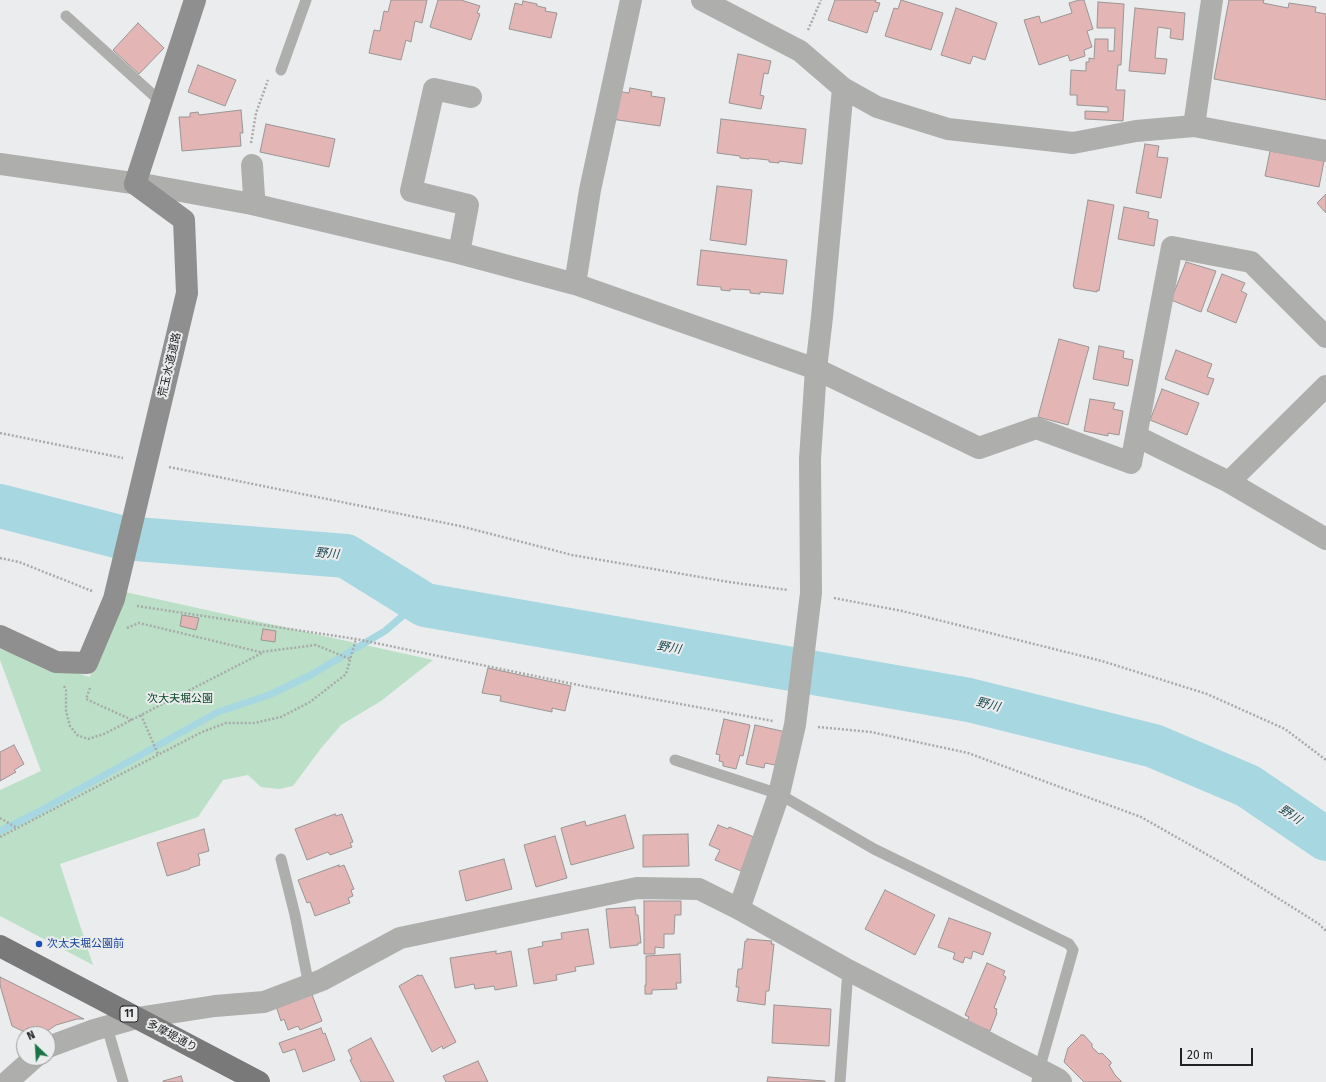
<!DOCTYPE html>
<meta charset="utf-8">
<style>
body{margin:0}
#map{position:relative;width:1326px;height:1082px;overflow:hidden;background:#ebeced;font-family:"Fira Sans",sans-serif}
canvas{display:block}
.north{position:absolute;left:16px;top:1026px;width:40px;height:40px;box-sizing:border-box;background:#ebeced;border:1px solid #9b9b9c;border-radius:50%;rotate:335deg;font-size:11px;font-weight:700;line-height:16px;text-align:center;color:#222223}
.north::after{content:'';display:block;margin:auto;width:14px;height:18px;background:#1a7347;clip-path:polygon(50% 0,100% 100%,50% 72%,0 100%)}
.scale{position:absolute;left:1180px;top:1048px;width:73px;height:18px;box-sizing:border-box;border:2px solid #222223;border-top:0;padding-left:5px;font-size:12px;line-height:14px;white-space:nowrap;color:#222223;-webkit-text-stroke:3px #ebeced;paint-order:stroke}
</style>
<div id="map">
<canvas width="1326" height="1082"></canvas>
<div class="north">N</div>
<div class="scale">20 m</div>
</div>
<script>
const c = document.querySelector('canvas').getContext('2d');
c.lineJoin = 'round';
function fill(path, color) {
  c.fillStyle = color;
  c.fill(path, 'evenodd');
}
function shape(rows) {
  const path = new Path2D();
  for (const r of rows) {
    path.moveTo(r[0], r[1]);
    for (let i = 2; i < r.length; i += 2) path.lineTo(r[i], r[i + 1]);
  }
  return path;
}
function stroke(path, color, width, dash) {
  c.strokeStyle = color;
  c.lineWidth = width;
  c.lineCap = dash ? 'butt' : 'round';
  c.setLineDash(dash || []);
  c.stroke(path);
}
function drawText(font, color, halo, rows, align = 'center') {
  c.font = font + ' "Fira Sans","Noto Sans JP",sans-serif';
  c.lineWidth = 4;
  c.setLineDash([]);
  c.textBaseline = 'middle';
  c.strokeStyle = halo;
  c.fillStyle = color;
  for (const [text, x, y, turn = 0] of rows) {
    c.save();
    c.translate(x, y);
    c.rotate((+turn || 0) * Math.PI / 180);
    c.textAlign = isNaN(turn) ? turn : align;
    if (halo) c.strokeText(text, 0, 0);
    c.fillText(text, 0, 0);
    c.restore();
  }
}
fill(shape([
 [116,590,433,660,381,701,341,725,322,747,293,786,279,789,261,787,248,775,223,780,198,817,60,864,93,965,0,916,0,790,41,771,0,660,0,649,90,677]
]), '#bbe0c7');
stroke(shape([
 [0,831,38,812,218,712,269,695,309,676,385,631,420,601]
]), '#a7d8e2', 7);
stroke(shape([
 [0,506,124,538,346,556,425,605,969,700,1154,746,1248,786,1326,839]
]), '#a7d8e2', 44);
const building = shape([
 [391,0,427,0,422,23,415,21,411,42,406,40,401,60,369,53,374,30,380,31,384,11,388,12,391,0],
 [438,0,461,0,480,6,477,13,480,14,471,40,430,27,438,0],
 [835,0,876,0,875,2,880,3,877,12,874,11,867,33,828,20,835,0],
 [901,0,943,13,931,50,885,36,894,8,898,9,901,0],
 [1079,0,1084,0,1093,29,1087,31,1092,47,1084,50,1085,56,1070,61,1068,55,1039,65,1024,20,1039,16,1041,23,1072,13,1069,3,1079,0],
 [1229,0,1264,0,1263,3,1288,8,1289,3,1316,7,1315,12,1326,14,1326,100,1214,79,1229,0],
 [523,1,537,4,537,6,546,8,545,11,557,13,551,38,509,29,515,3,522,5,523,1],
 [1098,2,1124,4,1121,65,1118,65,1116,90,1125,90,1123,121,1085,119,1085,111,1108,112,1108,107,1077,105,1077,95,1070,95,1071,70,1086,71,1086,62,1089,62,1089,58,1094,59,1095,39,1108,39,1108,51,1114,51,1115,28,1097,28,1098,2],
 [956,8,997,23,985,60,973,56,970,64,941,55,956,8],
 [1135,8,1185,13,1183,40,1170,38,1171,29,1158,27,1155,58,1167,59,1165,74,1129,71,1135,8],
 [138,23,164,48,139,74,113,50,138,23],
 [738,54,771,61,768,74,764,73,760,95,764,96,761,109,729,103,738,54],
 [198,65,236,80,225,106,188,92,198,65],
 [630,88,652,92,651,96,665,98,660,126,611,119,616,91,629,93,630,88],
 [241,110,243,133,240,133,241,146,182,151,179,117,190,117,190,113,198,112,199,115,241,110],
 [721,119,806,129,802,164,779,161,779,163,769,162,769,160,749,158,749,159,740,158,740,156,717,153,721,119],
 [266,124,335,139,329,167,260,152,266,124],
 [1145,144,1159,146,1157,157,1168,158,1161,198,1136,193,1145,144],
 [1270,151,1324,161,1319,187,1265,176,1270,151],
 [717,186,752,190,746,245,710,240,717,186],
 [1326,194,1326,213,1317,203,1326,194],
 [1088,200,1114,205,1099,291,1097,290,1097,292,1074,288,1074,286,1073,286,1088,200],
 [1124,207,1149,212,1148,218,1158,220,1154,246,1118,239,1124,207],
 [701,250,787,260,783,294,760,292,760,294,750,293,750,290,730,289,730,291,721,290,721,287,697,285,701,250],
 [1186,262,1216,271,1201,312,1171,300,1186,262],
 [1222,274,1245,283,1241,291,1247,294,1236,323,1207,311,1222,274],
 [1059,339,1089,347,1068,425,1038,417,1059,339],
 [1099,346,1124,351,1123,358,1133,360,1128,386,1093,379,1099,346],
 [1176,350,1212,364,1207,377,1214,379,1208,395,1165,379,1176,350],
 [1162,389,1199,403,1187,435,1150,420,1162,389],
 [1090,399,1115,403,1113,409,1123,411,1119,435,1108,433,1108,436,1084,431,1090,399],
 [182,615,199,618,196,630,180,626,182,615],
 [263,629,276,631,275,642,261,640,263,629],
 [488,668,571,686,565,711,552,708,552,712,500,701,501,696,482,693,488,668],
 [724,719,750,725,743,756,740,755,736,769,723,766,723,762,719,761,720,755,716,754,724,719],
 [755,725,786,732,775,765,765,763,764,768,746,764,755,725],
 [14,745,24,764,14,770,16,772,0,781,0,752,14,745],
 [335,814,336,816,342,814,353,842,350,843,352,847,330,855,328,852,307,860,295,829,335,814],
 [625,815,634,848,571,865,561,828,585,821,586,826,625,815],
 [718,825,728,829,729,827,754,837,741,871,715,860,720,850,709,845,718,825],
 [204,829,209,851,198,854,200,861,199,862,200,865,190,868,190,869,167,876,157,843,204,829],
 [688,834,689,866,643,867,643,835,688,834],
 [555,836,567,878,536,887,524,845,555,836],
 [504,859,512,889,466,901,459,871,504,859],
 [339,865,339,867,344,865,354,889,351,890,353,896,348,898,350,903,315,916,310,902,307,903,298,880,339,865],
 [885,890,935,915,915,955,865,929,885,890],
 [644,901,681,901,681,915,675,915,674,934,664,934,664,948,655,947,655,954,644,954,644,901],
 [635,907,636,915,638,915,641,943,638,943,638,945,610,948,606,909,635,907],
 [949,918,991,933,983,955,973,951,971,959,965,957,963,963,953,959,955,953,938,947,949,918],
 [588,929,594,964,575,967,576,971,556,975,557,980,534,984,528,949,543,946,542,942,562,939,561,933,588,929],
 [747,939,772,941,771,944,774,944,769,991,766,991,765,1005,737,1001,739,987,736,987,738,969,742,969,745,941,747,941,747,939],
 [496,951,496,954,511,951,517,986,495,990,494,986,475,989,474,984,455,988,450,958,496,951],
 [680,954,681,983,676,983,677,989,652,990,652,994,645,994,645,985,646,985,646,956,680,954],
 [987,963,1005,971,1003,975,1006,977,994,1008,997,1009,996,1012,997,1013,990,1031,967,1021,969,1017,965,1015,987,963],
 [418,975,419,976,422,975,456,1042,443,1049,442,1046,432,1052,399,986,418,975],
 [0,977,84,1019,77,1019,56,1025,43,1034,29,1034,12,1026,0,985,0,977],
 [311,992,322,1021,300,1030,298,1026,288,1030,284,1019,281,1021,276,1006,311,992],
 [774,1005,831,1009,829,1046,772,1043,774,1005],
 [321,1028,323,1034,325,1033,335,1060,303,1072,295,1049,283,1053,279,1043,321,1028],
 [1081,1035,1084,1035,1092,1044,1092,1047,1099,1054,1102,1053,1111,1062,1111,1064,1109,1065,1115,1075,1122,1082,1084,1082,1064,1062,1068,1048,1081,1035],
 [371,1038,394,1082,361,1082,350,1060,352,1059,348,1050,371,1038],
 [478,1061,488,1082,446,1082,443,1076,478,1061],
 [181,1076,183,1082,163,1082,163,1081,181,1076],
 [768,1077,825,1081,825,1082,767,1082,768,1077]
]);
fill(building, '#e3b5b4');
stroke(building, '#989696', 1);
stroke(shape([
 [808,30,821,0],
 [251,143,256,113,268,80],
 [0,433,123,458],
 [169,467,460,526,572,555,729,582,788,590],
 [0,558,19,562,92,591],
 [834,598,902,611,1102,661,1207,694,1285,729,1326,760],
 [137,606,356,639,588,687,773,721],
 [127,628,139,623,260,652,316,645,350,659],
 [64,686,66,690,66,711,70,726,77,735,88,739,104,734,264,652],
 [90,688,86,699,132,720],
 [141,715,158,754],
 [818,727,871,732,968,753,1141,817,1222,863,1319,924,1326,931],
 [0,818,17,828],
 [0,837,202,732,226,723,254,723,281,717,310,702,346,674,356,639]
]), '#a9a9aa', 2.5, [2, 2]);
stroke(shape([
 [66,16,162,103],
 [281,70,306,0],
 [675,760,779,794,874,849,1069,944,1073,950,1039,1070,1037,1082],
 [281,859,295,915,309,986],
 [107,1027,123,1082],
 [840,1082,848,970]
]), '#aeaead', 11);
stroke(shape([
 [702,0,800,51,843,88,877,107,948,129,1073,143,1136,131,1194,126,1326,151],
 [1194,126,1212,0],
 [0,164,153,186,252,204,459,253,575,284,816,369,979,448,1036,428,1131,463,1172,247,1251,262,1326,337],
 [252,204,254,196,252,165],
 [459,253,468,205,411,191,434,89,471,97],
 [575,284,590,190,631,0],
 [1136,436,1229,482,1326,539],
 [1229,482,1326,386],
 [739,909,779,794,795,725,811,593,810,459,816,369,822,317,843,88],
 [48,1047,94,1030,137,1018,215,1006,264,1002,322,980,400,938,637,888,699,889,739,909,848,970,1058,1079,1061,1082],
 [7,1082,34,1058]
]), '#aeaead', 22);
stroke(shape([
 [0,636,56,662,87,663,114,599,187,293,184,220,135,184,195,0]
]), '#908f8f', 22);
stroke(shape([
 [0,946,259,1082]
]), '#7a7979', 22);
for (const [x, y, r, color] of [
 [39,944,4,"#1a4fb4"]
]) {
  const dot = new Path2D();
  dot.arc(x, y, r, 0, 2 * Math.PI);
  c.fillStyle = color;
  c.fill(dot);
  stroke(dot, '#ebeced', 1.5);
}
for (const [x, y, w] of [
 [129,1014,18]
]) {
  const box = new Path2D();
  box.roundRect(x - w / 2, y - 8, w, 16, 3);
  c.fillStyle = '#ebeced';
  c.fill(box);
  stroke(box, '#222223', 1);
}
drawText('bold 10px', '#222223', null, [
 ["11",129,1014]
]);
drawText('11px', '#222223', '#ebeced', [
 ["荒玉水道道路",170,365,-77],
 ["多摩堤通り",172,1036,28]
]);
drawText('11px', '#094828', '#ebeced', [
 ["次大夫堀公園",180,699]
]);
drawText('11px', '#164399', '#ebeced', [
 ["次太夫堀公園前",47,944]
], 'left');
drawText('italic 12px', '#1b474f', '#ebeced', [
 ["野川",327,554,5],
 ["野川",669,648,10],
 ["野川",988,705,14],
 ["野川",1290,815,34]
]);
</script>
